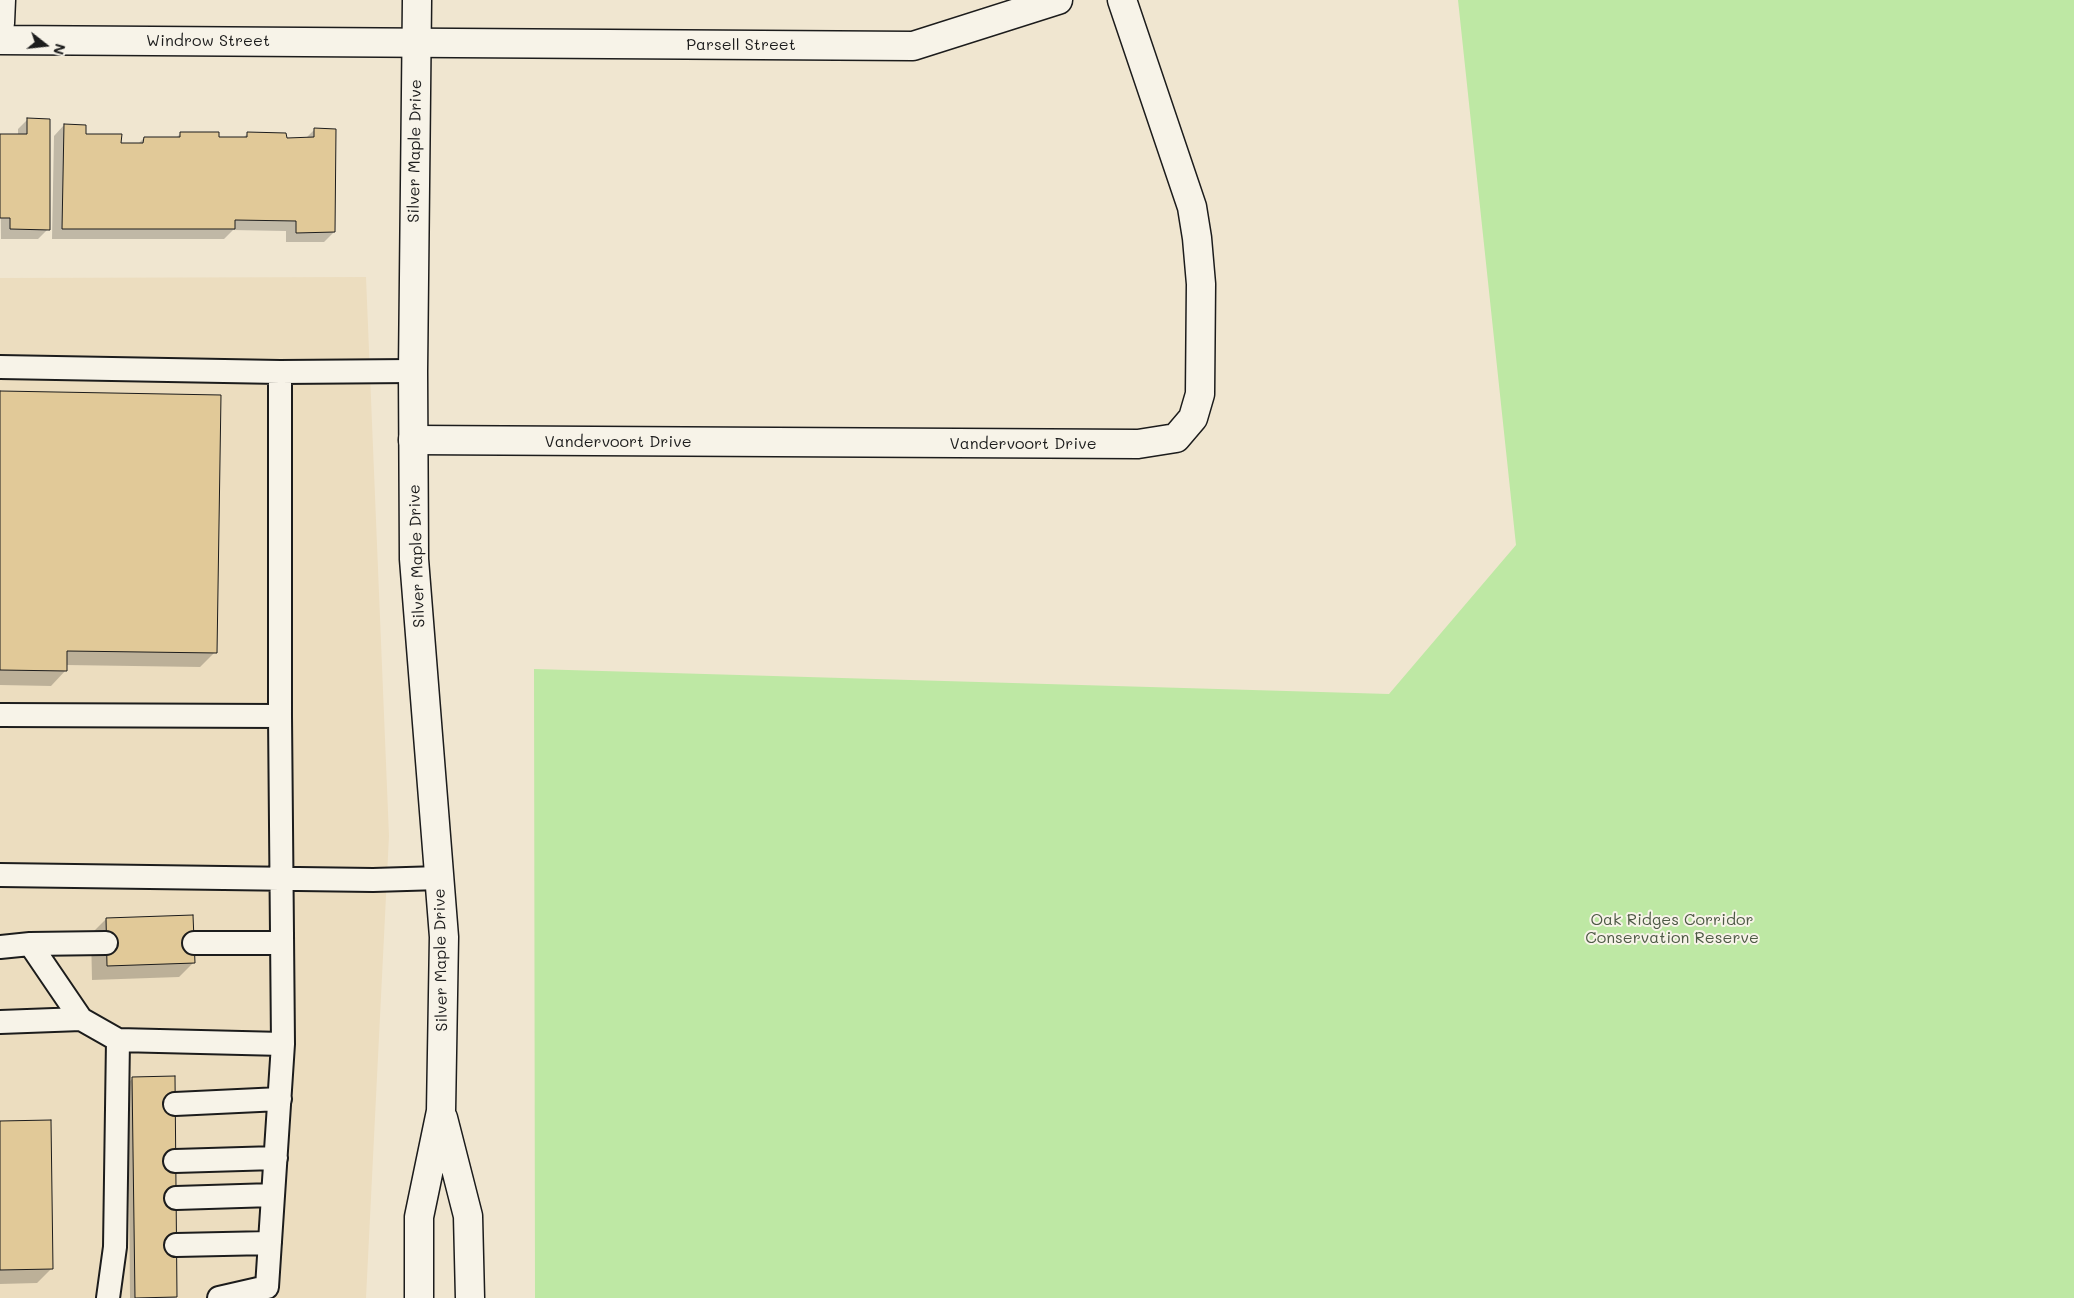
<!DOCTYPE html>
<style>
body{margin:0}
#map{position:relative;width:2074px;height:1298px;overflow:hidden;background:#f0e6d0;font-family:Mali,sans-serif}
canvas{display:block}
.north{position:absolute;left:20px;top:20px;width:50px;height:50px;-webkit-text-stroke:4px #f7f3e8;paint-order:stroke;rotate:106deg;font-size:14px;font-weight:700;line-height:20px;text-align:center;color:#1c1c1c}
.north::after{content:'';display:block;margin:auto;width:18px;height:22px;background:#1c1c1c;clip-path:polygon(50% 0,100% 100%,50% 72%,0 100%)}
</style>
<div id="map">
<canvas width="2074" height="1298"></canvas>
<div class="north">N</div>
</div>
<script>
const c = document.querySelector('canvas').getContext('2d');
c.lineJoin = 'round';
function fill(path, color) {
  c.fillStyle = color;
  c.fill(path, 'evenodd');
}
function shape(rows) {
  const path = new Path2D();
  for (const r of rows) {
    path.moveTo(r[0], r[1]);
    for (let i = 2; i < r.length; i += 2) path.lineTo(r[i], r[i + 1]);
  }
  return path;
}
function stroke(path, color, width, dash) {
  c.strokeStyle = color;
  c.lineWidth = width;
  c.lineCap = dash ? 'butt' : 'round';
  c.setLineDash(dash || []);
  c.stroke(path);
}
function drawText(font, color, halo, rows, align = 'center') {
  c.font = font + ' Mali,sans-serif';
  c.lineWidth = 4;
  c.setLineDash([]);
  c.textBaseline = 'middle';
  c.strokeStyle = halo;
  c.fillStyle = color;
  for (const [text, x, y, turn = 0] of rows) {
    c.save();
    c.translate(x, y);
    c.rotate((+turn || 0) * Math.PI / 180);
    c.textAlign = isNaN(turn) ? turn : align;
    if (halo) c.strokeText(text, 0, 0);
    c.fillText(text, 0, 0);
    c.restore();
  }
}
fill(shape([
 [366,277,389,836,366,1298,0,1298,0,278]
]), '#ecddbf');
fill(shape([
 [1458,0,2074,0,2074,1298,535,1298,534,669,1389,694,1516,545]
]), '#bee8a4');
fill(shape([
 [28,119,48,229,38,239,1,239,0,135,18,135,18,129],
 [64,125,85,136,120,144,138,144,144,138,176,138,181,133,218,138,243,138,248,133,286,139,305,139,315,129,334,232,324,242,286,242,286,231,233,230,224,239,52,239,54,136],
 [0,392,215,652,200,667,66,665,66,670,51,686,0,685],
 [106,919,194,962,179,977,92,980,91,934],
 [133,1078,176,1297,175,1298,130,1298,128,1083],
 [0,1122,52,1268,37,1283,0,1284]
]), '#0003');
const building = shape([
 [27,118,50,119,50,230,10,229,10,218,0,218,0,134,27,134,27,118],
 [64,124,86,125,86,134,122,134,121,143,143,143,144,137,180,137,180,132,219,132,219,137,247,137,247,132,286,133,287,138,314,137,314,128,336,129,335,232,296,233,296,221,235,220,235,229,62,229,64,124],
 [0,391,221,395,217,653,67,651,67,671,0,670,0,391],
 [193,915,195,963,107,966,106,918,193,915],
 [175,1076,177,1297,135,1298,132,1077,175,1076],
 [51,1120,53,1269,0,1270,0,1121,51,1120]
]);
fill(building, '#e1c998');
stroke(building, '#1c1c1c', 1);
const lane = shape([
 [0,367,280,372,413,371],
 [0,715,280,716],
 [0,875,373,880,440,878],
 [194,943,281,943],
 [30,944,81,1019],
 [0,947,30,944,106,943],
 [0,1022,81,1019,118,1040],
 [175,1104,280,1099],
 [175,1161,276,1158],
 [176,1198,273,1195],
 [176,1245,270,1243],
 [108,1298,115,1247,118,1040,283,1044,280,716,280,372],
 [219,1298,267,1287,283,1044]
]);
const street = shape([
 [0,23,1,0],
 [0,40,913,46,1058,0],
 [413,440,1138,444,1176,438,1193,418,1200,394,1201,284,1197,238,1192,207,1122,0]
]);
const secondary = shape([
 [417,0,413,371,414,559,444,937,441,1111,419,1217,419,1298],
 [443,1118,468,1216,470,1298]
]);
stroke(lane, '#1c1c1c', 26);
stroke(street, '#1c1c1c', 31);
stroke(secondary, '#1c1c1c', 31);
stroke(lane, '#f7f3e8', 22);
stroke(street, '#f7f3e8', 28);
stroke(secondary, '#f7f3e8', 28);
drawText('16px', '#1c1c1c', '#f7f3e8', [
 ["Windrow Street",208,41],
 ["Parsell Street",741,45],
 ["Silver Maple Drive",415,151,-89],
 ["Vandervoort Drive",618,442],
 ["Vandervoort Drive",1023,444],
 ["Silver Maple Drive",417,556,-92],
 ["Silver Maple Drive",441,960,-91]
]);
drawText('16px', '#4d5945', '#f7f3e8', [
 ["Oak Ridges Corridor",1672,920],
 ["Conservation Reserve",1672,938]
]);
</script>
